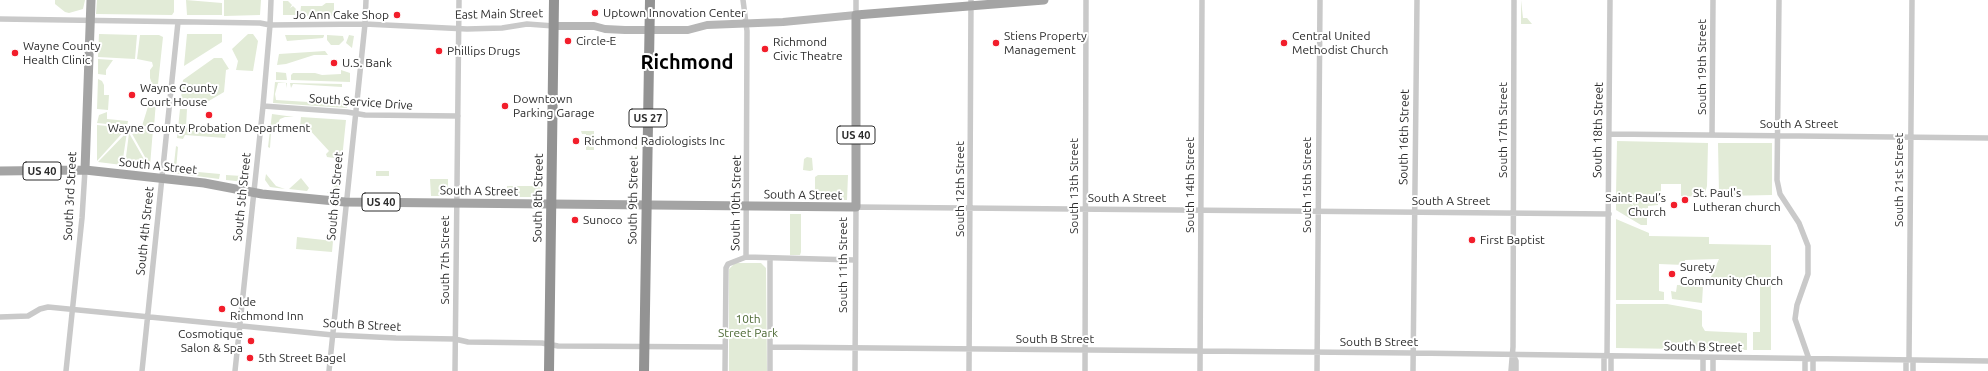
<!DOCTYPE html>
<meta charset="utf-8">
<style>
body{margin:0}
canvas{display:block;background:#fff}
</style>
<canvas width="1988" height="371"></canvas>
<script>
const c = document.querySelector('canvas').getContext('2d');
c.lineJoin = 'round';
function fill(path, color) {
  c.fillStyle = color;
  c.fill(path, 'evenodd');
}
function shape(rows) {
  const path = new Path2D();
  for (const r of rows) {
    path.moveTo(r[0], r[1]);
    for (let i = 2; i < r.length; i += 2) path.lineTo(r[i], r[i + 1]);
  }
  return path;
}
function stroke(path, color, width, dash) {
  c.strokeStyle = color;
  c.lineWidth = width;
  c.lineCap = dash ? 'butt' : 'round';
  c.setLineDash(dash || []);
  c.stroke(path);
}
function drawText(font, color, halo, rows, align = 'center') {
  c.font = font + ' Ubuntu,sans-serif';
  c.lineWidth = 4;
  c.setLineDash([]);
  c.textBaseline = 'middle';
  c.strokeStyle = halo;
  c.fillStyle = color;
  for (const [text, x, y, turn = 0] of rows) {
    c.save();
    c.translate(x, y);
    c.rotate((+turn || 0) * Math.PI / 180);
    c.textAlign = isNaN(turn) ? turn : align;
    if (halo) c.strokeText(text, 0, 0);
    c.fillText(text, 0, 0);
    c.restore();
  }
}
fill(shape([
 [55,0,85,0,83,9,69,13,65,12,55,4],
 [97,0,174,0,174,12,172,15,96,14],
 [186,0,222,3,222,15,187,15],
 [224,0,261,0,260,15,224,16],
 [1521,0,1523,18,1527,18,1532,24,1521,24],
 [283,1,288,1,292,5,290,8,293,6,297,10,297,15,283,15],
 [326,3,334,3,334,16,300,16,301,6,322,6],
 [99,34,137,35,135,59,98,57],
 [187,34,222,34,222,42,184,66],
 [248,34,253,34,258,41,253,71,236,70,238,61,232,49],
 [140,35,159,35,163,37,158,84,152,84,150,78,150,70,153,66,152,62,137,59],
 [285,35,324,35,324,36,323,38,287,41],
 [327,35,343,36,344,40,339,45,331,45,327,40],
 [349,35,354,36,352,48,346,43],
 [325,51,328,55,314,55,286,64,277,65,279,54],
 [214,58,222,58,229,69,226,70,224,92,207,102,181,99,183,80],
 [98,59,113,60,106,70,106,75,98,74],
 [341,70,350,73,350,82,291,80,291,75,293,73,315,73,322,75,341,74],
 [276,72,286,73,287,80,276,80],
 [98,79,102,81,104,85,104,95,109,95,108,110,97,109],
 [275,82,287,83,286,88,286,83,278,83,275,94,276,100,341,104,343,97,348,98,347,108,273,103],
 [290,83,342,84,342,87,293,84,291,88],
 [150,100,156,101,154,127,142,126],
 [180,109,187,109,186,127,227,131,225,138,185,135,183,139,177,138],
 [107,112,107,119,128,121,127,126,97,123,99,115],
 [272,114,294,117,285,117,280,119,274,131,271,133,270,148,268,147],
 [301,117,346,120,342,159,327,157,326,154,329,151,306,126,300,127],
 [97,125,127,128,97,161],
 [140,127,153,129,150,166,130,130],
 [581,131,594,131,594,150,586,150,586,134,582,134],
 [127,132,122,165,98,162],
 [129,133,149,168,125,165],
 [604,138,637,138,637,149,635,149,634,143,604,143],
 [1617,141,1708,143,1707,186,1704,197,1681,196,1681,184,1661,184,1661,193,1658,194,1658,205,1648,206,1648,214,1645,214,1623,197,1616,195],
 [1718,143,1772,143,1772,195,1724,196,1719,194],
 [176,146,178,147,176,170,220,174,219,179,173,173],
 [248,153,250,154,246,182,226,180,226,175,242,176,245,155],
 [807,157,812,158,813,170,810,171,803,170,804,159],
 [336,165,341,166,341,167,338,194,327,193,337,184,334,179],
 [376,171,389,171,389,176,376,176],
 [266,174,276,186,285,189,270,187,265,180],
 [818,175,848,175,847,200,815,200,815,177],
 [301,178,309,188,307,191,289,189],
 [430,179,448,179,448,196,431,196],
 [507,186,542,186,542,197,508,197],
 [1616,197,1625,199,1647,217,1647,225,1641,225,1616,210],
 [790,214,801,214,801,252,800,255,790,255],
 [1616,219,1649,233,1649,236,1709,237,1709,244,1771,245,1771,350,1753,350,1753,332,1760,332,1760,283,1754,286,1750,280,1710,279,1719,259,1685,260,1684,265,1659,264,1659,291,1664,292,1664,300,1616,300],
 [297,237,333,241,332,252,296,249],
 [735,263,761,263,766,268,767,371,729,371,729,269],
 [1677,285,1703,286,1702,303,1672,299,1671,291,1676,292],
 [1616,304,1667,304,1700,310,1702,311,1702,326,1705,331,1747,333,1747,350,1616,348]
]), '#e2ebd7');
stroke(shape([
 [743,0,747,31,746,257],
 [1779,0,1777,180,1780,194,1799,223,1808,246,1808,274,1797,305,1795,319,1809,359],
 [856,15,856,0],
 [0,19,260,23,270,25,365,24,467,29,502,28,527,24,554,26],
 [263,106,347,112,365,115,458,116],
 [1609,134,1988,138],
 [1712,135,1713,0],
 [770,258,770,371],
 [0,317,28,316,40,309,48,307,333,335,396,338,455,339,468,342,542,343,558,346,725,347],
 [771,347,1413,353,1988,361],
 [1513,355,1516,361,1516,371],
 [1607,356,1610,0],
 [1909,360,1912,0],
 [66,371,82,218,85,170],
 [142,371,178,22],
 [235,371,263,106,270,25,271,0],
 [329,371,365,24,366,0],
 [455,371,459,0],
 [725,371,726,268,728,264,746,257,854,260],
 [855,371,856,207,1609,214],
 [969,371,971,0],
 [1085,371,1086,0],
 [1200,371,1202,0],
 [1317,371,1320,0],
 [1413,371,1417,0],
 [1511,371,1513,347,1514,0],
 [1604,371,1604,356],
 [1611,371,1611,357],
 [1703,371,1703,358],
 [1713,371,1713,358],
 [1805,371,1805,359],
 [1813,371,1813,359],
 [1906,371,1906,360],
 [1913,371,1913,360]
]), '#c9c9c9', 5.5);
stroke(shape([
 [554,26,594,26,605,29,625,30,688,30,707,25,783,22,856,15]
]), '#b6b6b6', 8);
stroke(shape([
 [85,170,91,0],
 [0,171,85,170,204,183,262,194,345,202,856,207,856,15,1044,0]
]), '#a4a4a4', 9);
stroke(shape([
 [549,371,554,0],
 [644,371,650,0]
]), '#939393', 10);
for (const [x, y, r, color] of [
 [595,13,4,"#f21e2b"],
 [397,15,4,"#f21e2b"],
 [568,41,4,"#f21e2b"],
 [996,43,4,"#f21e2b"],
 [1284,43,4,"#f21e2b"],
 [765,49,4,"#f21e2b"],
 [439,51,4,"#f21e2b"],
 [15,53,4,"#f21e2b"],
 [334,63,4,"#f21e2b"],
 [132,95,4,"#f21e2b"],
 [505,106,4,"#f21e2b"],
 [209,115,4,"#f21e2b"],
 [576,141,4,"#f21e2b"],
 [1685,200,4,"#f21e2b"],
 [1674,205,4,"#f21e2b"],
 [575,220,4,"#f21e2b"],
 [1472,240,4,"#f21e2b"],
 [1672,274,4,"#f21e2b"],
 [222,309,4,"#f21e2b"],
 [251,341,4,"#f21e2b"],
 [250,358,4,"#f21e2b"]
]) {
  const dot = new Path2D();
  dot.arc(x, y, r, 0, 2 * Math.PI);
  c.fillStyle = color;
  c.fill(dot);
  stroke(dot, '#fff', 1.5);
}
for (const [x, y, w] of [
 [648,118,38],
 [856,135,38],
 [42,171,38],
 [381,202,38]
]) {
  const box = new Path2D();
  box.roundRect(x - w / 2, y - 9, w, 18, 3);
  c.fillStyle = '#fff';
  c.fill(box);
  stroke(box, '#2c2c2c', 1);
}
drawText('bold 11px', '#2c2c2c', null, [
 ["US 27",648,118],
 ["US 40",856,135],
 ["US 40",42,171],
 ["US 40",381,202]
]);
drawText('12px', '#2c2c2c', '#fff', [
 ["Uptown Innovation Center",603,13],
 ["Jo Ann Cake Shop",389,15,"right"],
 ["Stiens Property",1004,36],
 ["Management",1004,50],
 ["Central United",1292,36],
 ["Methodist Church",1292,50],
 ["Circle-E",576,41],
 ["Richmond",773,42],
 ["Civic Theatre",773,56],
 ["Wayne County",23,46],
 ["Health Clinic",23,60],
 ["Phillips Drugs",447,51],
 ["U.S. Bank",342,63],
 ["Wayne County",140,88],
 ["Court House",140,102],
 ["Downtown",513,99],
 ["Parking Garage",513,113],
 ["Wayne County Probation Department",209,128,"center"],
 ["Richmond Radiologists Inc",584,141],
 ["St. Paul's",1693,193],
 ["Lutheran church",1693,207],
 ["Saint Paul’s",1666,198,"right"],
 ["Church",1666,212,"right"],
 ["Sunoco",583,220],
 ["First Baptist",1480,240],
 ["Surety",1680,267],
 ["Community Church",1680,281],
 ["Olde",230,302],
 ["Richmond Inn",230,316],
 ["Cosmotique",243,334,"right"],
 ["Salon & Spa",243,348,"right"],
 ["5th Street Bagel",258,358]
], 'left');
drawText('12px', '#2c2c2c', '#fff', [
 ["East Main Street",499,14,-1],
 ["South 19th Street",1702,67,-90],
 ["South Service Drive",361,102,4],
 ["South A Street",1799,124],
 ["South 17th Street",1503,130,-90],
 ["South 18th Street",1598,130,-89],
 ["South 16th Street",1404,137,-89],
 ["South A Street",158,166,6],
 ["South 21st Street",1899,180,-90],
 ["South 14th Street",1190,185,-90],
 ["South 15th Street",1307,185,-90],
 ["South 13th Street",1074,186,-90],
 ["South 12th Street",960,189,-90],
 ["South A Street",479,191,1],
 ["South A Street",803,195,1],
 ["South 3rd Street",70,196,-87],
 ["South 6th Street",335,196,-85],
 ["South 5th Street",242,197,-84],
 ["South 8th Street",538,198,-89],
 ["South A Street",1127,198],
 ["South 9th Street",633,200,-89],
 ["South A Street",1451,201],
 ["South 10th Street",736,203,-89],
 ["South 4th Street",145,231,-84],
 ["South 7th Street",445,260,-90],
 ["South 11th Street",843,265,-90],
 ["South B Street",362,325,3],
 ["South B Street",1055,339],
 ["South B Street",1379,342],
 ["South B Street",1703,347,1]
]);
drawText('12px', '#4e6a36', '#fff', [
 ["10th",748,319],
 ["Street Park",748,333]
]);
drawText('bold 20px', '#000', '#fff', [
 ["Richmond",687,62]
]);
</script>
